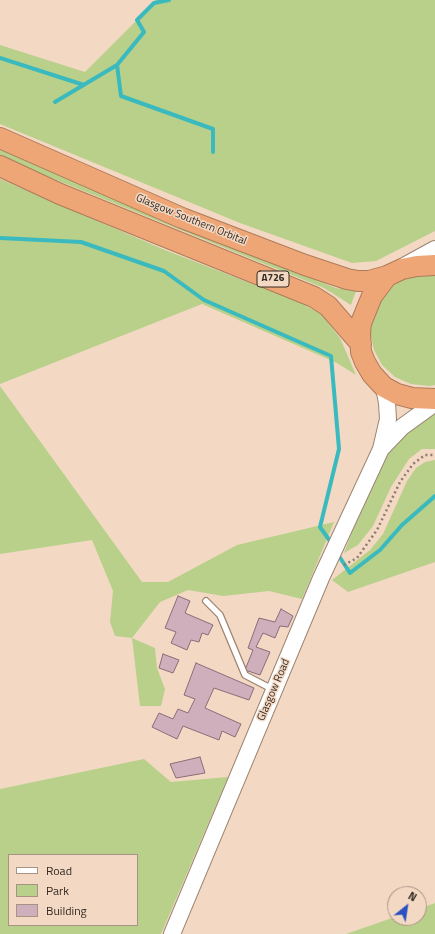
<!DOCTYPE html>
<style>
body{margin:0}
#map{position:relative;width:435px;height:934px;overflow:hidden;background:#f3d9c4;font-family:"Titillium Web",sans-serif}
canvas{display:block}
.legend{position:absolute;left:8px;top:854px;width:130px;height:72px;box-sizing:border-box;background:#f3d9c4;border:1px solid #a79384;margin:0;padding:5px 7px;list-style:none;font-size:12px;color:#342b23}
.legend li{display:flex;align-items:center;gap:8px;height:20px}
.legend b{width:20px;border:1px solid #a79384}
.north{position:absolute;left:387px;top:886px;width:40px;height:40px;box-sizing:border-box;background:#f3d9c4;border:1px solid #a79384;border-radius:50%;rotate:30deg;font-size:11px;font-weight:700;line-height:16px;text-align:center;color:#342b23}
.north::after{content:'';display:block;margin:auto;width:14px;height:18px;background:#2b51c1;clip-path:polygon(50% 0,100% 100%,50% 72%,0 100%)}
</style>
<div id="map">
<canvas width="435" height="934"></canvas>
<ul class="legend">
<li><b style="height:5px;background:#fff"></b>Road</li>
<li><b style="height:11px;background:#b8d089"></b>Park</li>
<li><b style="height:11px;background:#cfafbc"></b>Building</li>
</ul>
<div class="north">N</div>
</div>
<script>
const c = document.querySelector('canvas').getContext('2d');
c.lineJoin = 'round';
function fill(path, color) {
  c.fillStyle = color;
  c.fill(path, 'evenodd');
}
function shape(rows) {
  const path = new Path2D();
  for (const r of rows) {
    path.moveTo(r[0], r[1]);
    for (let i = 2; i < r.length; i += 2) path.lineTo(r[i], r[i + 1]);
  }
  return path;
}
function stroke(path, color, width, dash) {
  c.strokeStyle = color;
  c.lineWidth = width;
  c.lineCap = dash ? 'butt' : 'round';
  c.setLineDash(dash || []);
  c.stroke(path);
}
function drawText(font, color, halo, rows, align = 'center') {
  c.font = font + ' "Titillium Web",sans-serif';
  c.lineWidth = 3;
  c.setLineDash([]);
  c.textBaseline = 'middle';
  c.strokeStyle = halo;
  c.fillStyle = color;
  for (const [text, x, y, turn = 0] of rows) {
    c.save();
    c.translate(x, y);
    c.rotate((+turn || 0) * Math.PI / 180);
    c.textAlign = isNaN(turn) ? turn : align;
    if (halo) c.strokeText(text, 0, 0);
    c.fillText(text, 0, 0);
    c.restore();
  }
}
fill(shape([
 [155,0,435,0,435,231,376,261,352,263,240,223,0,124,0,45,85,72,154,3],
 [0,148,257,257,336,288,356,291,351,305,324,288,2,158,0,157],
 [0,179,165,250,299,302,321,314,340,338,356,375,337,363,202,304,0,384],
 [426,273,435,275,435,385,429,386,411,384,395,377,382,365,374,350,370,332,372,315,379,299,391,286,406,277],
 [0,386,142,582,168,582,237,545,334,522,302,599,269,591,223,596,188,590,160,602,132,638,155,648,157,668,165,689,161,706,140,706,132,638,115,636,110,622,113,591,92,540,0,554],
 [435,413,435,449,422,449,409,459,391,487,373,526,358,545,344,553,377,468,405,434,425,417],
 [435,460,435,562,348,592,332,580,370,550,383,534,407,481,416,468,425,462],
 [144,759,171,782,228,777,161,934,0,934,0,789],
 [9,855,137,855,137,925,9,925],
 [435,903,435,934,346,934,395,917,419,918,419,909]
]), '#b8d089');
stroke(shape([
 [0,58,84,85],
 [117,65,121,96,213,129,213,152],
 [55,102,117,65,144,32,137,20,154,3,169,0],
 [0,238,81,242,164,271,204,300,331,356,339,449,320,527,332,544],
 [337,553,350,573,380,550,402,525,435,496]
]), '#3ababe', 4);
const building = shape([
 [178,596,190,601,185,613,213,625,208,635,202,633,199,642,191,640,187,650,171,643,176,632,165,628,178,596],
 [281,609,293,616,288,627,280,626,275,638,263,633,256,647,270,652,260,675,245,670,253,650,248,648,259,618,275,622,281,609],
 [163,654,179,660,173,673,159,668,163,654],
 [196,663,254,688,249,700,214,688,205,708,241,724,235,737,222,731,219,740,183,726,177,739,152,727,159,713,173,719,178,709,188,713,195,699,184,695,196,663],
 [200,757,205,773,176,778,170,764,200,757]
]);
fill(building, '#cfafbc');
stroke(building, '#896c78', 1);
const lane = shape([
 [206,601,220,615,245,675,272,689]
]);
const secondary = shape([
 [404,266,435,249],
 [381,449,402,427,435,403],
 [172,934,321,578,381,449,388,419,387,403,384,387]
]);
const highway = shape([
 [0,138,182,218,305,265,347,279,358,281,369,281,387,276],
 [0,166,60,194,314,297,328,306,361,344],
 [435,265,417,266,402,269,387,276,372,296,361,323,360,333,361,352,365,362,372,374,384,387,397,394,412,398,435,399]
]);
stroke(lane, '#9c8471', 8);
stroke(secondary, '#9c8471', 18);
stroke(highway, '#ae7b5a', 22);
stroke(shape([
 [344,565,357,558,377,530,400,482,413,464,425,455,435,455]
]), '#8c7b6d', 2.5, [2, 3]);
stroke(lane, '#fff', 5.5);
stroke(secondary, '#fff', 16);
stroke(highway, '#efa677', 20);
for (const [x, y, w] of [
 [273,279,32]
]) {
  const box = new Path2D();
  box.roundRect(x - w / 2, y - 8, w, 16, 3);
  c.fillStyle = '#f3d9c4';
  c.fill(box);
  stroke(box, '#342b23', 1);
}
drawText('bold 10px', '#342b23', null, [
 ["A726",273,279]
]);
drawText('11px', '#342b23', '#f3d9c4', [
 ["Glasgow Southern Orbital",191,220,22],
 ["Glasgow Road",274,690,-67]
]);
</script>
